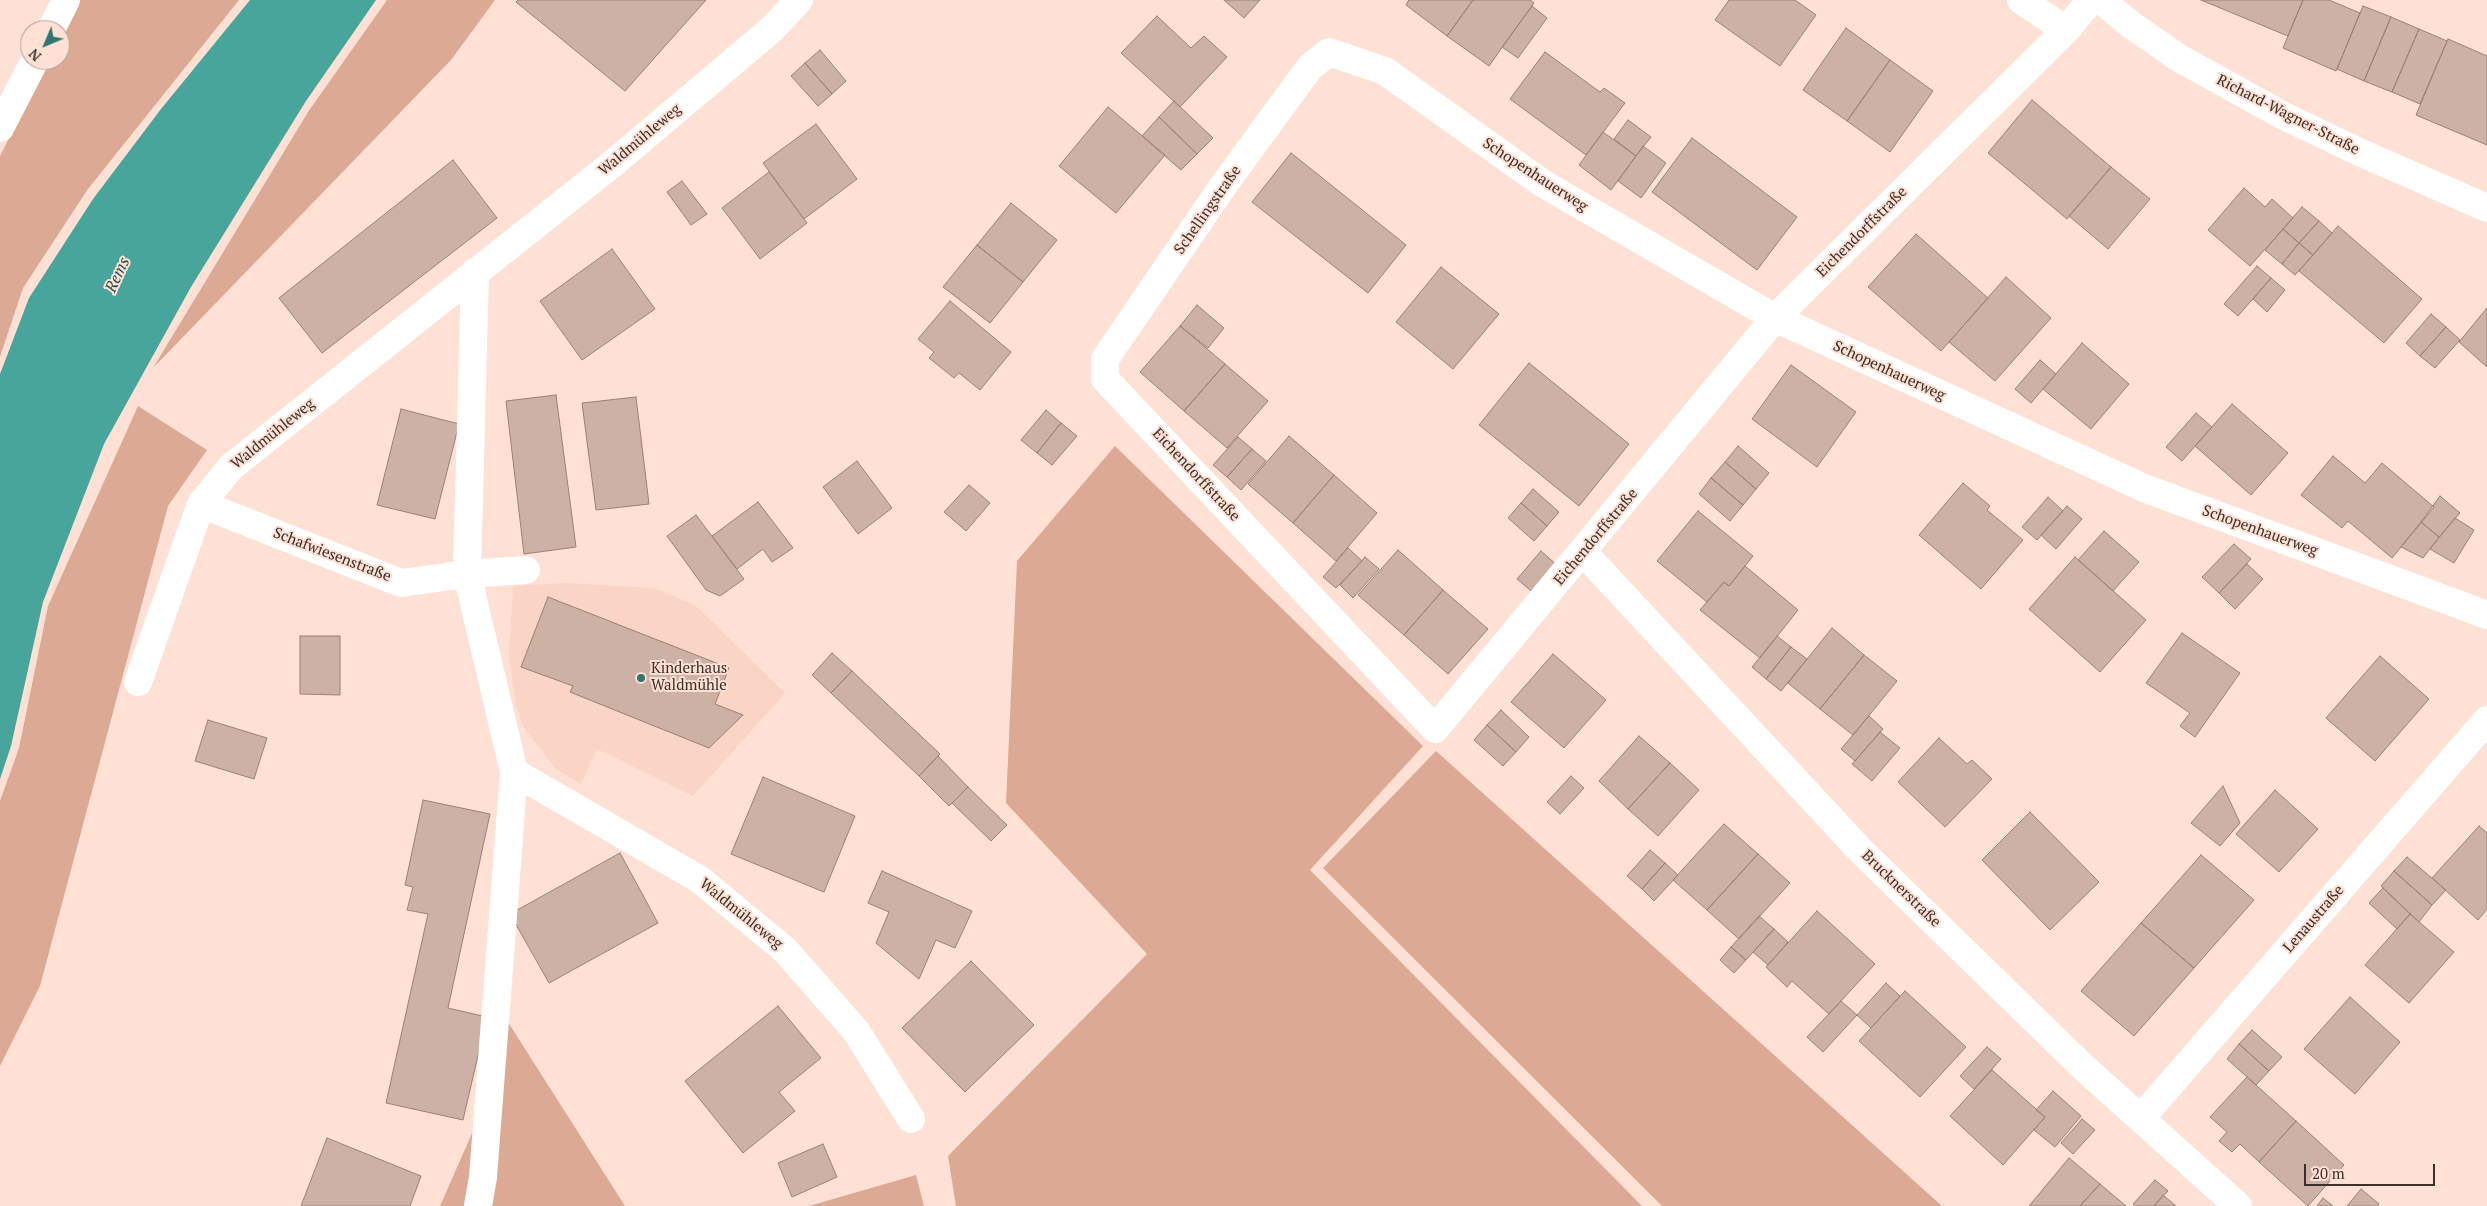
<!DOCTYPE html>
<meta charset="utf-8">
<style>
body{margin:0}
#map{position:relative;width:2487px;height:1206px;overflow:hidden;background:#fee0d4;font-family:"PT Serif",serif}
canvas{display:block}
.north{position:absolute;left:20px;top:20px;width:50px;height:50px;box-sizing:border-box;background:#fee0d4;border:1px solid #b09990;border-radius:50%;rotate:225deg;font-size:14px;font-weight:700;line-height:20px;text-align:center;color:#3a2f2a}
.north::after{content:'';display:block;margin:auto;width:18px;height:22px;background:#2e766e;clip-path:polygon(50% 0,100% 100%,50% 72%,0 100%)}
.scale{position:absolute;left:2304px;top:1164px;width:131px;height:22px;box-sizing:border-box;border:2px solid #3a2f2a;border-top:0;padding-left:6px;font-size:15px;line-height:18px;white-space:nowrap;color:#3a2f2a;-webkit-text-stroke:4px #fee0d4;paint-order:stroke}
</style>
<div id="map">
<canvas width="2487" height="1206"></canvas>
<div class="north">N</div>
<div class="scale">20 m</div>
</div>
<script>
const c = document.querySelector('canvas').getContext('2d');
c.lineJoin = 'round';
function fill(path, color) {
  c.fillStyle = color;
  c.fill(path, 'evenodd');
}
function shape(rows) {
  const path = new Path2D();
  for (const r of rows) {
    path.moveTo(r[0], r[1]);
    for (let i = 2; i < r.length; i += 2) path.lineTo(r[i], r[i + 1]);
  }
  return path;
}
function stroke(path, color, width, dash) {
  c.strokeStyle = color;
  c.lineWidth = width;
  c.lineCap = dash ? 'butt' : 'round';
  c.setLineDash(dash || []);
  c.stroke(path);
}
function drawText(font, color, halo, rows, align = 'center') {
  c.font = font + ' "PT Serif",serif';
  c.lineWidth = 4;
  c.setLineDash([]);
  c.textBaseline = 'middle';
  c.strokeStyle = halo;
  c.fillStyle = color;
  for (const [text, x, y, turn = 0] of rows) {
    c.save();
    c.translate(x, y);
    c.rotate((+turn || 0) * Math.PI / 180);
    c.textAlign = isNaN(turn) ? turn : align;
    if (halo) c.strokeText(text, 0, 0);
    c.fillText(text, 0, 0);
    c.restore();
  }
}
fill(shape([
 [565,583,654,588,696,606,785,693,693,796,597,749,581,784,555,768,523,726,516,704,509,655,513,586]
]), '#fad4c5');
fill(shape([
 [80,0,239,0,88,189,23,288,0,357,0,156,49,60,60,60,60,39],
 [387,0,495,0,451,60,153,368,308,112],
 [138,406,207,450,168,506,40,986,0,1066,0,801,19,748,48,606],
 [1115,446,1423,746,1310,870,1642,1206,956,1206,948,1156,1147,954,1006,803,1017,561],
 [1436,751,1942,1206,1662,1206,1323,868],
 [506,1019,625,1206,440,1206,473,1131],
 [916,1175,924,1206,809,1206]
]), '#dca995');
fill(shape([
 [250,0,376,0,306,101,191,287,104,444,43,602,11,746,0,779,0,374,29,298,93,199,161,109]
]), '#47a59b');
const building = shape([
 [518,0,706,0,625,91,516,2,518,0],
 [1224,0,1260,0,1244,18,1224,0],
 [1409,0,1473,0,1447,36,1406,5,1409,0],
 [1473,0,1530,0,1534,3,1489,66,1447,36,1473,0],
 [1729,0,1795,0,1816,15,1780,66,1715,20,1729,0],
 [2201,0,2303,0,2288,36,2201,0],
 [2303,0,2329,0,2360,13,2336,71,2283,48,2303,0],
 [1532,6,1547,18,1518,58,1502,47,1532,6],
 [2363,6,2391,17,2364,81,2337,69,2363,6],
 [1157,16,1191,48,1204,36,1227,57,1180,107,1121,53,1157,16],
 [2391,17,2419,29,2392,92,2364,81,2391,17],
 [1846,28,1890,60,1847,121,1803,90,1846,28],
 [2419,29,2447,41,2420,104,2392,92,2419,29],
 [2448,39,2487,56,2487,145,2416,115,2448,39],
 [820,50,846,81,832,94,805,63,820,50],
 [1545,52,1600,92,1604,88,1625,103,1586,155,1510,99,1545,52],
 [1890,60,1933,91,1890,152,1847,121,1890,60],
 [805,63,832,94,818,106,791,76,805,63],
 [2032,100,2111,167,2067,219,1988,153,2032,100],
 [1174,101,1213,138,1197,154,1159,117,1174,101],
 [1108,107,1165,155,1116,213,1059,166,1108,107],
 [1159,117,1197,154,1181,170,1142,136,1159,117],
 [1628,120,1651,137,1636,156,1614,139,1628,120],
 [816,124,857,179,804,219,763,163,816,124],
 [1603,132,1636,156,1611,190,1579,165,1603,132],
 [1692,138,1797,217,1757,270,1652,192,1692,138],
 [1643,146,1666,163,1641,198,1618,181,1643,146],
 [1291,153,1406,245,1368,293,1252,202,1291,153],
 [453,160,497,218,322,353,279,298,453,160],
 [2111,167,2150,199,2108,249,2069,216,2111,167],
 [769,172,807,223,760,259,722,208,769,172],
 [682,181,707,214,691,225,667,192,682,181],
 [2244,188,2265,207,2272,199,2293,218,2250,266,2208,230,2244,188],
 [1011,203,1057,240,1023,282,977,245,1011,203],
 [2302,207,2319,221,2299,243,2283,229,2302,207],
 [2319,221,2332,233,2313,255,2299,243,2319,221],
 [2338,226,2422,299,2384,343,2299,271,2338,226],
 [2283,229,2299,243,2282,264,2265,250,2283,229],
 [1916,234,1988,298,1941,351,1868,287,1916,234],
 [2299,243,2313,255,2295,275,2282,264,2299,243],
 [977,245,1023,282,990,323,943,287,977,245],
 [612,249,655,309,582,360,540,301,612,249],
 [2257,266,2271,278,2238,316,2224,304,2257,266],
 [1441,267,1499,314,1453,369,1396,322,1441,267],
 [2006,277,2051,318,1995,381,1949,342,2006,277],
 [2271,278,2285,290,2267,312,2253,299,2271,278],
 [950,301,1011,352,980,390,959,373,954,378,929,358,934,352,918,339,950,301],
 [1197,305,1224,328,1208,348,1180,326,1197,305],
 [2487,308,2487,367,2459,342,2487,308],
 [2431,314,2446,327,2420,356,2406,343,2431,314],
 [1180,326,1225,364,1184,411,1140,372,1180,326],
 [2446,327,2460,340,2435,368,2420,356,2446,327],
 [2082,343,2129,384,2091,429,2043,389,2082,343],
 [2040,360,2056,374,2031,403,2015,389,2040,360],
 [1529,363,1629,444,1579,506,1479,425,1529,363],
 [1225,364,1268,401,1227,448,1184,411,1225,364],
 [1791,365,1856,412,1817,467,1752,419,1791,365],
 [556,395,576,547,524,554,506,401,556,395],
 [636,397,649,504,596,510,582,403,636,397],
 [2232,404,2288,453,2251,495,2195,446,2232,404],
 [401,409,459,424,435,519,377,505,401,409],
 [1046,410,1061,423,1037,453,1021,440,1046,410],
 [2196,413,2212,427,2182,461,2166,447,2196,413],
 [1061,423,1077,436,1052,465,1037,453,1061,423],
 [1289,436,1334,475,1293,523,1248,484,1289,436],
 [1238,437,1252,449,1227,477,1213,465,1238,437],
 [1738,446,1769,473,1756,489,1725,462,1738,446],
 [1252,449,1266,461,1241,490,1227,477,1252,449],
 [2333,456,2365,483,2382,463,2434,507,2392,558,2348,521,2342,528,2301,495,2333,456],
 [857,461,892,508,858,534,823,487,857,461],
 [1725,462,1756,489,1743,505,1711,478,1725,462],
 [1334,475,1377,513,1336,561,1293,523,1334,475],
 [1711,478,1743,505,1730,521,1699,494,1711,478],
 [1963,483,1990,506,1987,510,2023,540,1981,589,1919,535,1963,483],
 [969,485,990,503,966,531,944,512,969,485],
 [1533,489,1559,512,1547,526,1521,503,1533,489],
 [2440,496,2460,513,2439,537,2421,522,2440,496],
 [2048,497,2063,511,2037,540,2022,527,2048,497],
 [758,502,793,548,772,562,763,549,737,569,712,536,758,502],
 [1521,503,1547,526,1534,541,1508,518,1521,503],
 [2067,506,2082,519,2056,549,2041,535,2067,506],
 [1698,511,1753,556,1729,586,1724,582,1707,602,1657,561,1698,511],
 [696,515,744,579,720,596,706,590,667,536,696,515],
 [2455,518,2474,530,2454,563,2430,549,2455,518],
 [2421,522,2439,537,2423,558,2401,547,2421,522],
 [2104,531,2139,562,2113,591,2078,560,2104,531],
 [2234,544,2251,559,2219,593,2202,577,2234,544],
 [1348,548,1362,561,1336,588,1323,577,1348,548],
 [1398,550,1443,590,1404,635,1358,595,1398,550],
 [1541,551,1559,567,1536,595,1517,579,1541,551],
 [1365,557,1379,569,1353,598,1340,585,1365,557],
 [2075,557,2146,620,2100,672,2029,609,2075,557],
 [2247,564,2263,579,2235,609,2219,593,2247,564],
 [1745,566,1798,610,1760,658,1700,610,1724,582,1729,586,1745,566],
 [1443,590,1488,629,1448,674,1404,635,1443,590],
 [548,597,729,668,715,704,743,715,709,748,570,692,573,686,521,667,548,597],
 [1832,628,1864,655,1820,709,1788,683,1832,628],
 [2182,633,2240,673,2195,737,2180,726,2190,713,2146,683,2182,633],
 [300,636,340,636,340,695,300,694,300,636],
 [1777,636,1791,647,1766,679,1752,667,1777,636],
 [1791,647,1807,659,1781,691,1766,679,1791,647],
 [832,653,852,671,831,693,812,675,832,653],
 [1553,654,1606,700,1564,748,1511,702,1553,654],
 [1864,655,1897,681,1853,735,1820,709,1864,655],
 [2380,656,2429,699,2375,761,2326,718,2380,656],
 [852,671,940,754,919,776,831,693,852,671],
 [1501,710,1529,737,1516,752,1487,725,1501,710],
 [1869,716,1883,729,1855,761,1841,749,1869,716],
 [208,720,267,738,254,779,195,761,208,720],
 [1487,725,1516,752,1503,766,1474,740,1487,725],
 [1880,732,1900,748,1872,781,1852,764,1880,732],
 [1639,736,1670,763,1628,809,1599,781,1639,736],
 [1939,738,1967,764,1972,760,1992,779,1945,827,1898,782,1939,738],
 [938,756,968,787,949,806,919,776,938,756],
 [1670,763,1699,790,1658,836,1628,809,1670,763],
 [1571,776,1584,788,1560,814,1547,802,1571,776],
 [763,777,855,816,824,892,731,854,763,777],
 [2223,786,2240,823,2220,846,2191,823,2223,786],
 [968,787,1007,825,991,841,952,803,968,787],
 [2275,790,2318,829,2279,872,2236,834,2275,790],
 [423,800,490,814,448,1008,487,1017,463,1120,386,1103,428,914,407,910,413,887,405,885,423,800],
 [2030,812,2099,882,2050,930,1982,860,2030,812],
 [1724,824,1758,854,1707,910,1673,880,1724,824],
 [2479,826,2487,833,2487,909,2478,920,2432,878,2479,826],
 [1650,850,1665,863,1642,889,1627,876,1650,850],
 [620,853,658,923,549,983,510,914,620,853],
 [1758,854,1790,883,1739,939,1707,910,1758,854],
 [2201,855,2254,900,2194,968,2141,923,2201,855],
 [2407,857,2446,890,2432,905,2394,871,2407,857],
 [1665,863,1678,875,1654,901,1642,889,1665,863],
 [882,871,972,911,955,948,936,940,919,979,876,943,889,912,868,903,882,871],
 [2394,871,2432,905,2419,922,2381,886,2394,871],
 [2383,888,2410,914,2397,929,2369,903,2383,888],
 [1817,911,1875,964,1829,1014,1792,981,1787,987,1766,967,1817,911],
 [2410,914,2454,952,2409,1003,2365,965,2410,914],
 [1759,916,1774,929,1746,960,1731,947,1759,916],
 [2141,923,2194,968,2134,1036,2081,991,2141,923],
 [1774,929,1788,942,1768,965,1753,952,1774,929],
 [1731,947,1746,960,1734,973,1720,960,1731,947],
 [971,961,1034,1025,965,1092,902,1028,971,961],
 [1886,983,1900,996,1871,1028,1857,1015,1886,983],
 [1905,991,1966,1047,1920,1097,1859,1041,1905,991],
 [2350,997,2400,1042,2355,1094,2304,1049,2350,997],
 [1841,1001,1857,1015,1823,1052,1807,1037,1841,1001],
 [778,1006,821,1058,779,1092,795,1111,743,1153,685,1081,778,1006],
 [2252,1030,2282,1057,2269,1071,2239,1044,2252,1030],
 [2239,1044,2269,1071,2256,1085,2227,1059,2239,1044],
 [1987,1047,2001,1059,1974,1089,1960,1076,1987,1047],
 [1992,1070,2045,1117,2003,1165,1950,1116,1992,1070],
 [2247,1077,2296,1121,2259,1162,2240,1144,2232,1152,2219,1141,2227,1132,2210,1117,2247,1077],
 [2053,1091,2081,1116,2055,1147,2034,1130,2045,1117,2036,1110,2053,1091],
 [2082,1119,2095,1130,2073,1154,2061,1143,2082,1119],
 [2296,1121,2344,1165,2308,1206,2259,1162,2296,1121],
 [327,1138,421,1176,410,1206,301,1206,327,1138],
 [823,1144,837,1177,792,1197,778,1163,823,1144],
 [2069,1158,2100,1184,2080,1206,2029,1206,2069,1158],
 [2155,1180,2168,1191,2154,1206,2136,1206,2133,1204,2155,1180],
 [2100,1184,2126,1206,2080,1206,2100,1184],
 [2361,1189,2379,1204,2377,1206,2347,1206,2361,1189],
 [2163,1195,2176,1206,2154,1206,2163,1195],
 [2323,1198,2333,1206,2317,1206,2323,1198]
]);
fill(building, '#cdb1a5');
stroke(building, '#9b8075', 1);
stroke(shape([
 [2021,0,2066,30],
 [2091,0,2066,30,1775,318,1435,729,1105,379,1105,359,1223,186,1310,67,1329,52,1385,71,1542,183,1775,318,2144,488,2487,615],
 [2101,0,2130,24,2179,58,2282,115,2357,151,2487,208],
 [51,30,66,0],
 [0,128,35,60],
 [475,272,467,574,514,772,483,1177,478,1206],
 [201,504,401,583,467,574,526,570],
 [1583,552,1861,851,2082,1066,2238,1206],
 [138,682,201,504,231,467,611,165,772,29,799,0],
 [514,772,699,879,785,950,856,1031,911,1119],
 [2141,1118,2487,720]
]), '#fff', 28);
for (const [x, y, r, color] of [
 [641,678,5,"#2e766e"]
]) {
  const dot = new Path2D();
  dot.arc(x, y, r, 0, 2 * Math.PI);
  c.fillStyle = color;
  c.fill(dot);
  stroke(dot, '#fee0d4', 2);
}
drawText('15px', '#3a2f2a', '#fee0d4', [
 ["Richard-Wagner-Straße",2288,115,27],
 ["Waldmühleweg",640,140,-40],
 ["Schopenhauerweg",1535,175,33],
 ["Schellingstraße",1208,210,-55],
 ["Eichendorffstraße",1862,232,-45],
 ["Schopenhauerweg",1889,371,25],
 ["Waldmühleweg",273,434,-39],
 ["Eichendorffstraße",1196,475,47],
 ["Schopenhauerweg",2260,531,20],
 ["Eichendorffstraße",1596,537,-50],
 ["Schafwiesenstraße",332,555,21],
 ["Brucknerstraße",1901,889,44],
 ["Waldmühleweg",741,914,39],
 ["Lenaustraße",2314,919,-49]
]);
drawText('15px', '#3a2f2a', '#fee0d4', [
 ["Kinderhaus",651,669],
 ["Waldmühle",651,686]
], 'left');
drawText('italic 16px', '#254f4b', '#fee0d4', [
 ["Rems",118,275,-65]
]);
</script>
